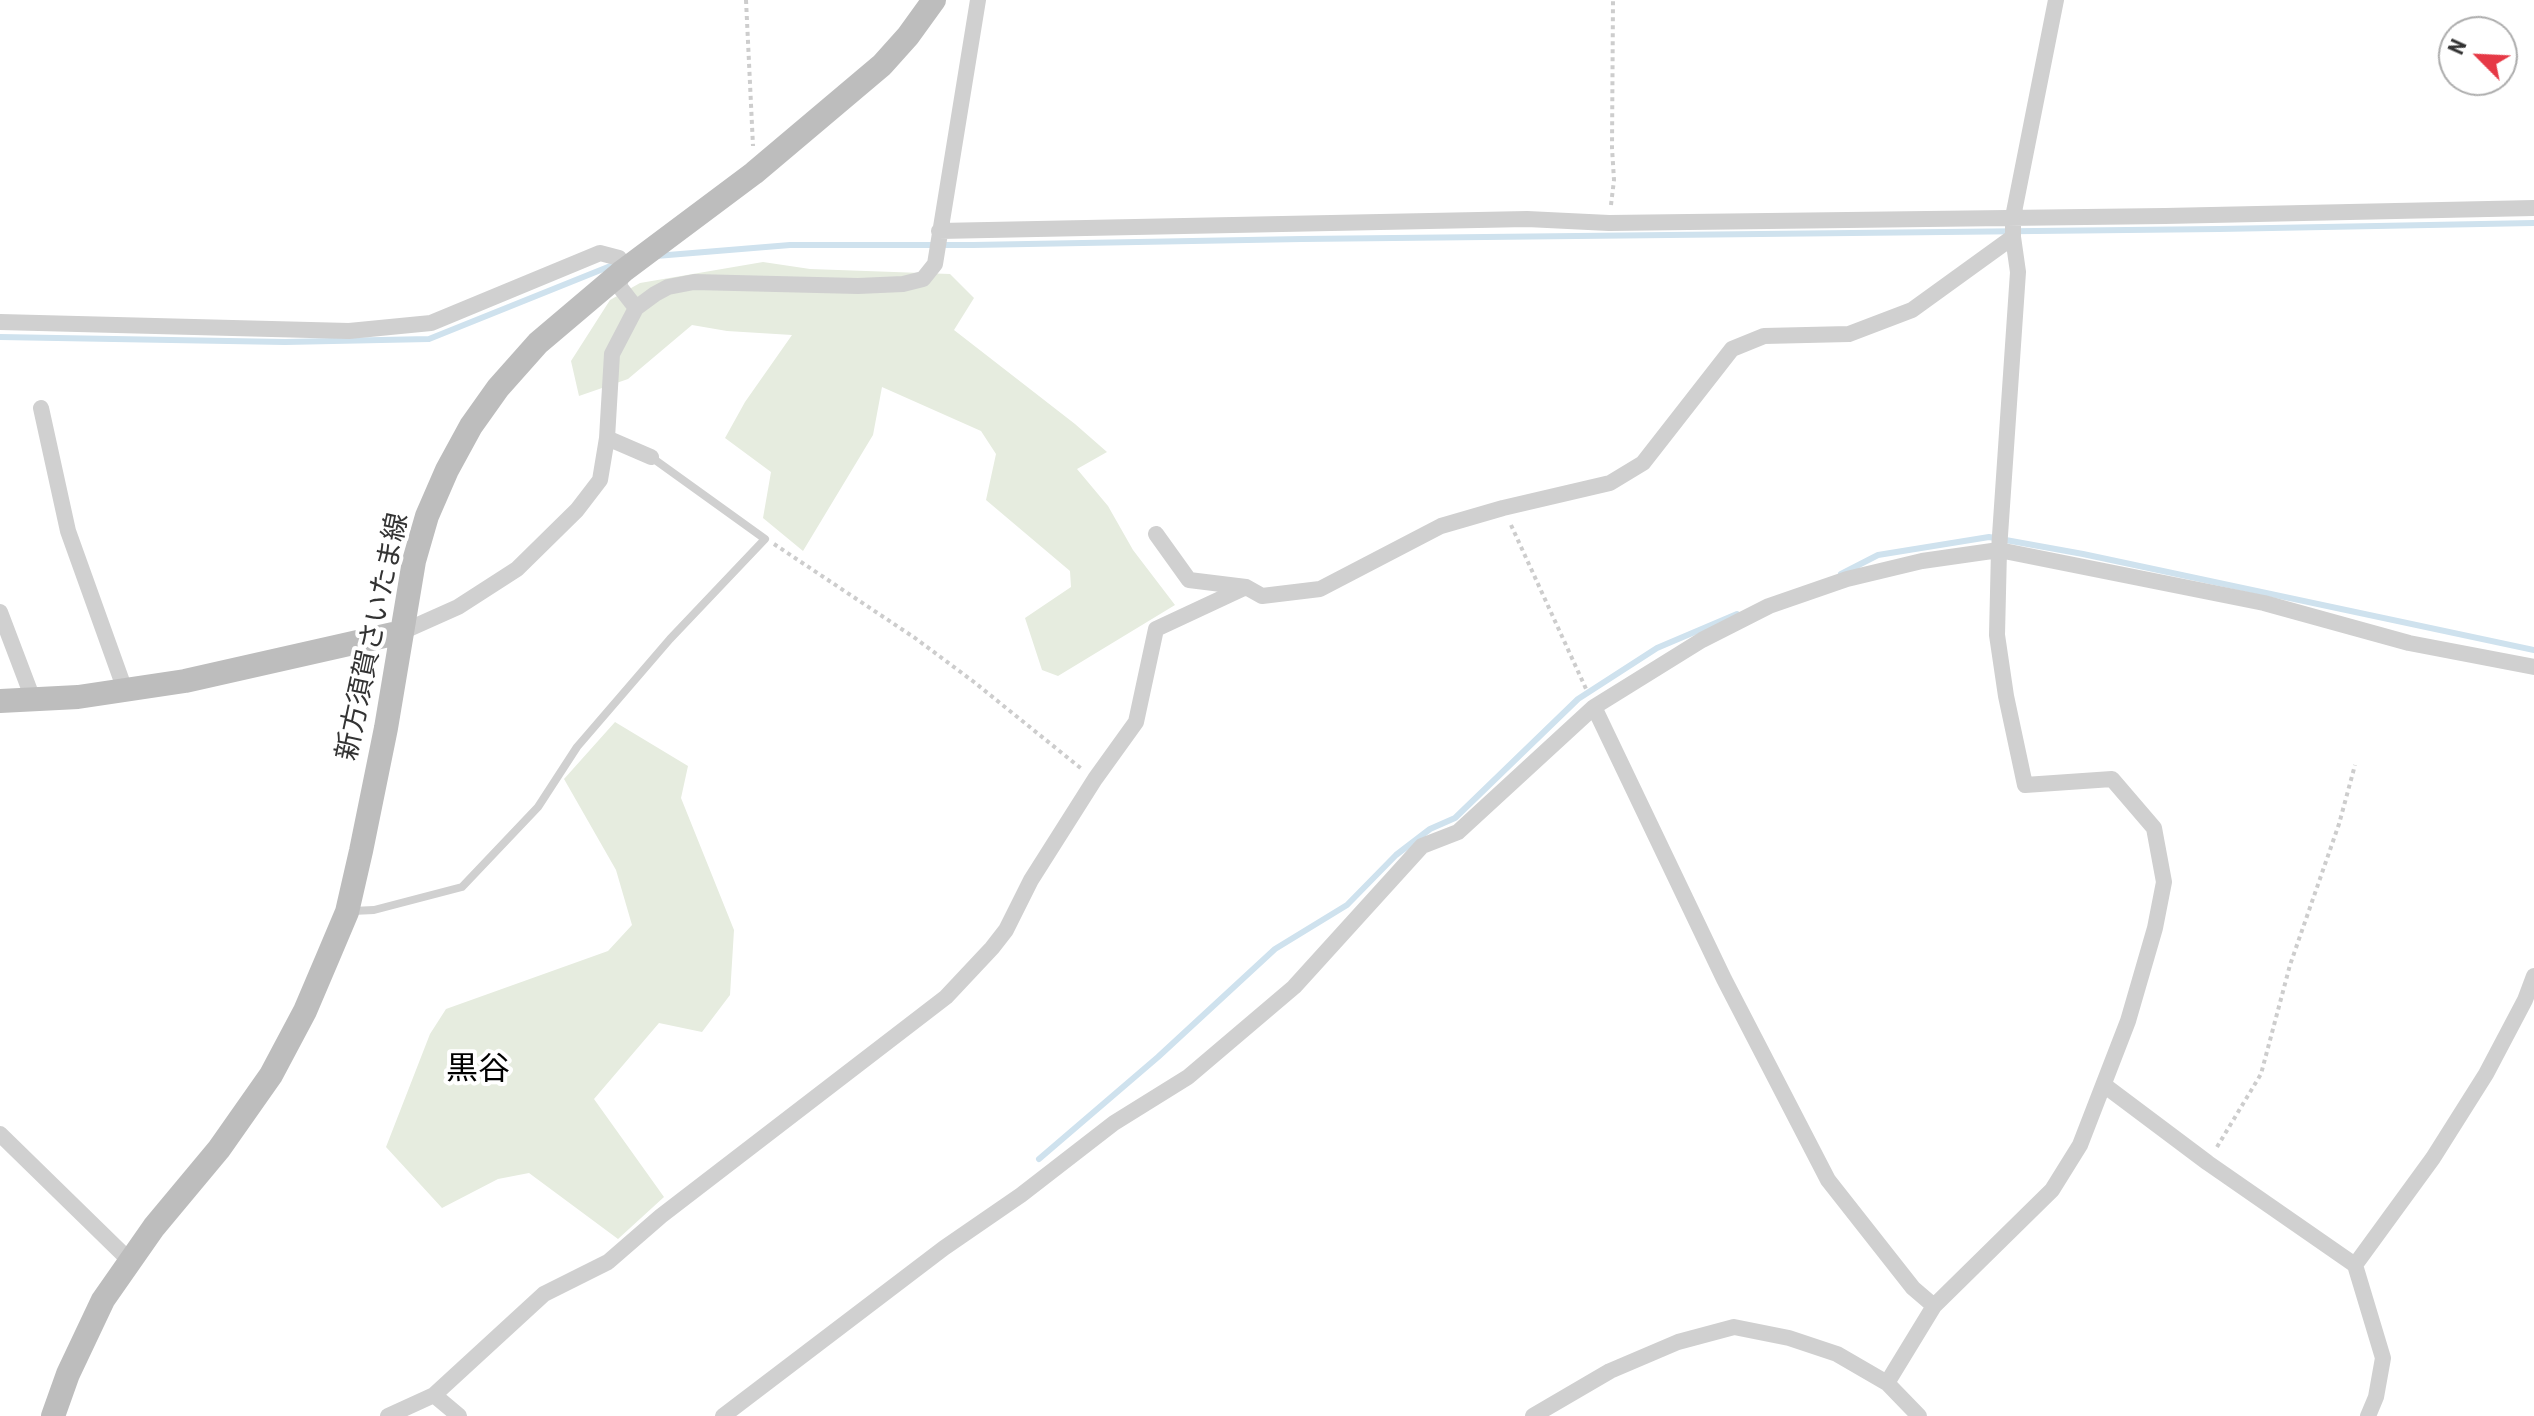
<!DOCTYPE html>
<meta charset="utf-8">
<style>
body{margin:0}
#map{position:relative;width:2534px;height:1416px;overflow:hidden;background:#fff;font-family:"Roboto Condensed",sans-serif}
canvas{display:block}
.north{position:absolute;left:2438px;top:16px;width:80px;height:80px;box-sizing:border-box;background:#fff;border:2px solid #adadad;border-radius:50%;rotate:294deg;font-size:22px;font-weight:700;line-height:32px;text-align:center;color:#333}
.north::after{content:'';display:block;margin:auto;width:28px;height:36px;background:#e63946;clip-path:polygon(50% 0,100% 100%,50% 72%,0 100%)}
</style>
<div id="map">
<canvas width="2534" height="1416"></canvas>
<div class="north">N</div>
</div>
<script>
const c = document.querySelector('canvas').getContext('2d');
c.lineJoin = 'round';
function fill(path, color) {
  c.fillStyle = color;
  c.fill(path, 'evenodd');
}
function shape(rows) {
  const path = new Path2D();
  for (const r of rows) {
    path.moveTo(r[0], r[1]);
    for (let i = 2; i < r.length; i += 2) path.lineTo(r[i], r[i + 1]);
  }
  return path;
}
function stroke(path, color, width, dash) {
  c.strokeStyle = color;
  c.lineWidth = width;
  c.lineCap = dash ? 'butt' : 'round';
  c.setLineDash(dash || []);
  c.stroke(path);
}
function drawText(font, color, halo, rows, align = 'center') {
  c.font = font + ' "Roboto Condensed","Noto Sans JP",sans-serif';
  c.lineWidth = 8;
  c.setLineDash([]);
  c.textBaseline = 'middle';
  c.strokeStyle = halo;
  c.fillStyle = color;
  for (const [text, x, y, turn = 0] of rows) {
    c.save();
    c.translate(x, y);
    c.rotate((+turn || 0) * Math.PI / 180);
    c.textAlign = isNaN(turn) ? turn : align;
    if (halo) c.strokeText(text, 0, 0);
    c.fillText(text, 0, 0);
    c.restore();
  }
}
fill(shape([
 [763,262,810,269,950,274,974,298,954,330,1075,424,1107,452,1077,469,1108,506,1133,550,1175,605,1058,676,1042,670,1025,618,1071,587,1070,571,986,500,996,454,981,431,882,387,873,435,803,551,763,518,771,472,725,438,745,402,792,335,727,331,692,325,628,379,579,396,571,361,610,300,640,283],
 [615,722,688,766,681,798,734,930,730,995,702,1032,659,1023,594,1099,664,1197,618,1239,529,1173,498,1179,442,1208,386,1147,430,1034,446,1009,608,951,632,925,616,870,564,779]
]), '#e6ecdf');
stroke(shape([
 [656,256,790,245,973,245,1302,239,2219,229,2534,223],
 [0,337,285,342,429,339,618,263],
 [1841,574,1878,555,1989,537,2083,554,2534,650],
 [1039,1159,1158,1057,1275,949,1347,905,1396,855,1430,829,1455,818,1578,699,1657,648,1737,614]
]), '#cfe2ee', 6);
stroke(shape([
 [746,0,753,146],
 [1611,205,1614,180,1612,148,1613,0],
 [1511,525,1587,691],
 [774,544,915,638,974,682,1083,770],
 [2217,1147,2261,1074,2290,965,2339,824,2355,765]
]), '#cdcdcd', 4, [4, 4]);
stroke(shape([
 [352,911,374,910,462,887,538,807,577,747,670,639,765,539,651,457]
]), '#d0d0d0', 8);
stroke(shape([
 [939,231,1527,219,1609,223,2165,216,2534,208],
 [636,308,655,294,668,287,694,282,858,286,903,284,923,279,935,264,978,0],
 [0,322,349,331,431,323,600,253,619,258,623,271,619,286,636,308,612,354,607,438,600,480,577,510,517,569,458,607,402,632],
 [41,408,68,531,125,690],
 [607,438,651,457],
 [1156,534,1189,580,1246,587,1262,596,1320,589,1441,526,1503,508,1610,483,1643,463,1732,349,1764,336,1849,334,1912,310,2013,237],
 [0,612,33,699],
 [1594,707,1724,979,1828,1180,1913,1288,1934,1306],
 [2104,1085,2208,1163,2355,1265,2383,1358,2376,1397,2368,1416],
 [0,1134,129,1260],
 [2355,1265,2433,1158,2486,1074,2525,1000,2534,976],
 [1887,1383,1934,1306,2052,1190,2080,1145,2128,1021,2155,928,2164,882,2154,828,2112,779,2025,785,2006,696,1997,635,1999,550,2018,272,2013,237,2013,217,2056,0],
 [434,1395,459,1416],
 [388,1416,434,1395,544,1294,608,1262,661,1216,946,997,992,948,1006,930,1031,880,1095,779,1136,722,1156,629,1246,587],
 [723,1416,944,1248,1021,1195,1114,1123,1188,1077,1294,987,1422,846,1458,832,1594,707,1702,640,1769,606,1847,579,1922,561,1999,550,2264,603,2409,643,2534,667],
 [1533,1416,1610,1371,1678,1342,1734,1327,1789,1338,1837,1354,1887,1383,1919,1416]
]), '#d0d0d0', 16);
stroke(shape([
 [0,701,78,697,185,681,402,632],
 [53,1416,68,1374,103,1300,154,1227,219,1149,271,1075,305,1011,328,957,347,912,361,851,386,728,414,561,427,516,447,470,471,426,498,388,538,343,623,271,754,173,882,65,908,36,934,0]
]), '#bdbdbd', 24);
drawText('28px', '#333', '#fff', [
 ["新方須賀さいたま線",374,637,-78]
]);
drawText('32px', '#000', '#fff', [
 ["黒谷",478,1071]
]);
</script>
